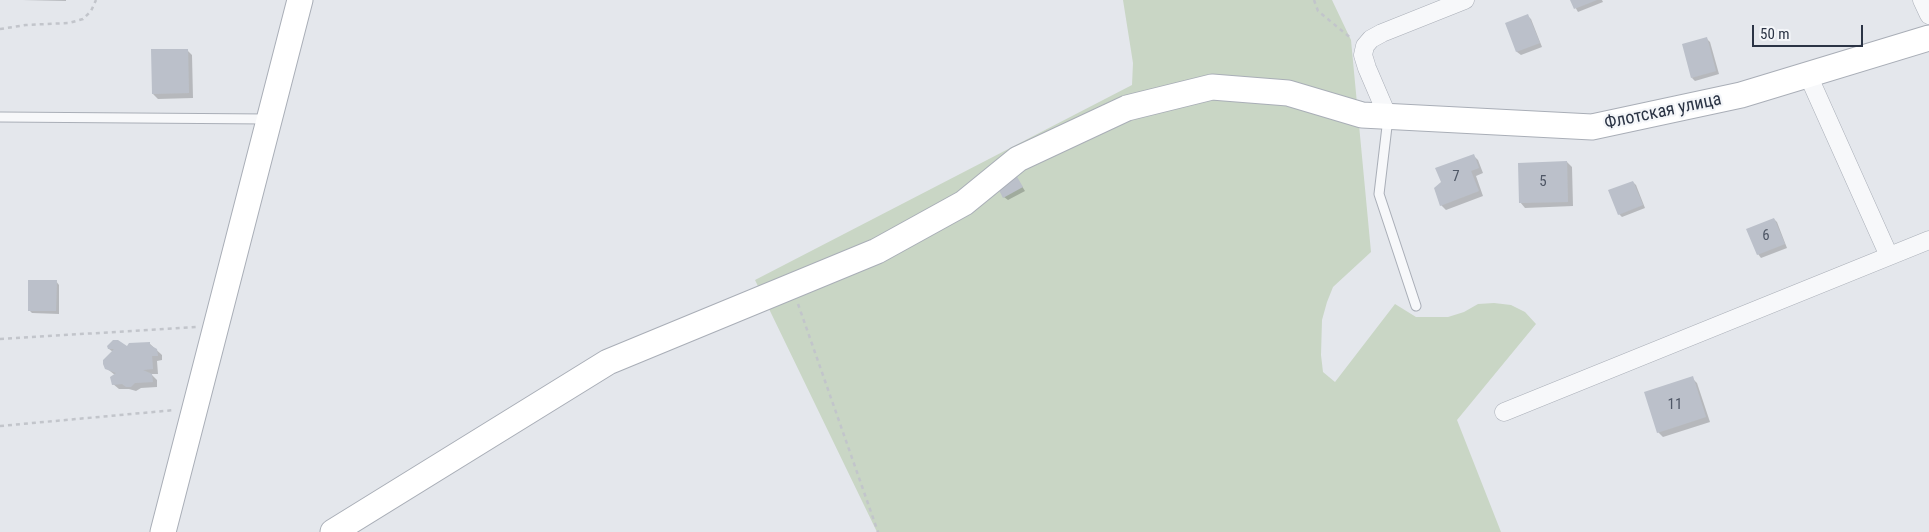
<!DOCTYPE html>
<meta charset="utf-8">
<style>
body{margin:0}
#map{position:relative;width:1929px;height:532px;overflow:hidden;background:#e4e7ec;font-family:"Roboto Condensed",sans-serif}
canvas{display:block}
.scale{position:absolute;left:1752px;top:25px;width:111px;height:22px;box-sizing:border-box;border:2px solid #2b3445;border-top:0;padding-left:6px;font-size:15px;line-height:18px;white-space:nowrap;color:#2b3445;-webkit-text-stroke:4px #f4f6f9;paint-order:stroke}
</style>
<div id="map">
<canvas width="1929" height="532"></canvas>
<div class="scale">50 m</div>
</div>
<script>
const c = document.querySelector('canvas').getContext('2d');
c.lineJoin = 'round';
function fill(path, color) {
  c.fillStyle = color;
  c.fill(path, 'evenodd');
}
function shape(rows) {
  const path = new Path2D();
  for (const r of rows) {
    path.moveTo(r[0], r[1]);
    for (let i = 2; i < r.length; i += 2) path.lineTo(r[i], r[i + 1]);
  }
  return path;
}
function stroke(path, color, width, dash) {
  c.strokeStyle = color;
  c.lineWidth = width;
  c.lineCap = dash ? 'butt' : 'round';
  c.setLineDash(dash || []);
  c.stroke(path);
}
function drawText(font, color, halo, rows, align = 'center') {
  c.font = font + ' "Roboto Condensed",sans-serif';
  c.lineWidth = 4.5;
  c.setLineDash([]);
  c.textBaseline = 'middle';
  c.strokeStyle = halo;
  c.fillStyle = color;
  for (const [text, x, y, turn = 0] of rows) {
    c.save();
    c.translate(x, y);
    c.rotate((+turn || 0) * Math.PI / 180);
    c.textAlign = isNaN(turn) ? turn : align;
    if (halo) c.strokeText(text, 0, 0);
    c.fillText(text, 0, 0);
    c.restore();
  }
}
fill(shape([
 [1123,0,1332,0,1351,40,1371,252,1333,287,1327,302,1322,320,1321,355,1323,372,1335,382,1395,304,1416,317,1448,317,1464,312,1478,304,1494,303,1511,305,1525,312,1536,324,1457,420,1501,532,877,532,755,280,1132,85,1133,63]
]), '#c9d6c5');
fill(shape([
 [22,0,66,0,66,1],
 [1571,0,1602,0,1603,2,1578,12],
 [1528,16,1531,19,1542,47,1521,55,1517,52,1507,24],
 [1707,39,1710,42,1719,74,1695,81,1692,78],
 [187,50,192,55,193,98,158,99,153,94],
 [1473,155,1478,160,1483,173,1476,176,1483,196,1446,210,1441,205],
 [1567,162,1572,167,1573,206,1525,208,1520,202],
 [1016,177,1025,191,1008,200,1004,197],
 [1633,182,1636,185,1645,208,1622,217,1619,214],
 [1774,219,1777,222,1787,248,1761,258,1758,254],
 [56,281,59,285,59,314,32,313,29,310],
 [149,343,162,355,162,360,157,361,158,374,151,374,157,380,157,387,141,388,136,391,129,389,119,389,113,384,115,375,106,368,113,352,109,349,127,348],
 [1692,378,1697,383,1710,422,1663,437,1658,432]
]), '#0003');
fill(shape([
 [1570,0,1597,0,1574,9],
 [1528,14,1540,43,1516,52,1505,23],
 [1707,37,1716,71,1691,78,1682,44],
 [151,49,188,49,189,93,152,94],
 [1474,154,1479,168,1471,171,1479,191,1440,206,1434,188,1441,182,1435,168],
 [1567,161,1568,202,1519,203,1518,163],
 [1016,175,1023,187,1003,198,997,186],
 [1633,181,1643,205,1618,215,1608,190],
 [1774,218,1785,244,1757,255,1746,229],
 [28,280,57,280,56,311,28,311],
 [113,340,118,340,127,346,129,343,150,342,150,345,157,349,158,356,152,356,153,369,143,370,152,374,153,382,135,383,131,387,126,387,122,384,112,385,110,377,116,373,105,369,103,364,103,360,114,349,108,349,107,346],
 [1693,376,1706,417,1657,433,1644,392]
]), '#bbc0ca');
const lane = shape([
 [0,117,267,119],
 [1388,118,1379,194,1416,306]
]);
const street = shape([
 [1922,0,1929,15],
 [1808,75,1889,256],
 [1388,117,1367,68,1363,55,1365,46,1371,39,1382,33,1465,0],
 [1504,412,1929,240]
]);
const secondary = shape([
 [163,532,300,0],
 [333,532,608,362,877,251,964,203,1018,159,1127,108,1212,87,1288,93,1362,115,1592,127,1741,95,1929,38]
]);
stroke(lane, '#a9aeb7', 11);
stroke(street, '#a9aeb7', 19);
stroke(secondary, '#a9aeb7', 27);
stroke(shape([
 [1314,0,1318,11,1352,39],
 [0,29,26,25,69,23,83,19,91,11,96,0],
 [798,304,878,532],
 [0,339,196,327],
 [0,426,175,410]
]), '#c2c5cb', 2.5, [4, 4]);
stroke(lane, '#f7f8fa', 9);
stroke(street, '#f7f8fa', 18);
stroke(secondary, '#fff', 25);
drawText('15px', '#4f5766', null, [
 ["7",1456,177],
 ["5",1543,182],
 ["6",1766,236],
 ["11",1675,405]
]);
drawText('18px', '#2b3445', '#f4f6f9', [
 ["Флотская улица",1663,112,-12]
]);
</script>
